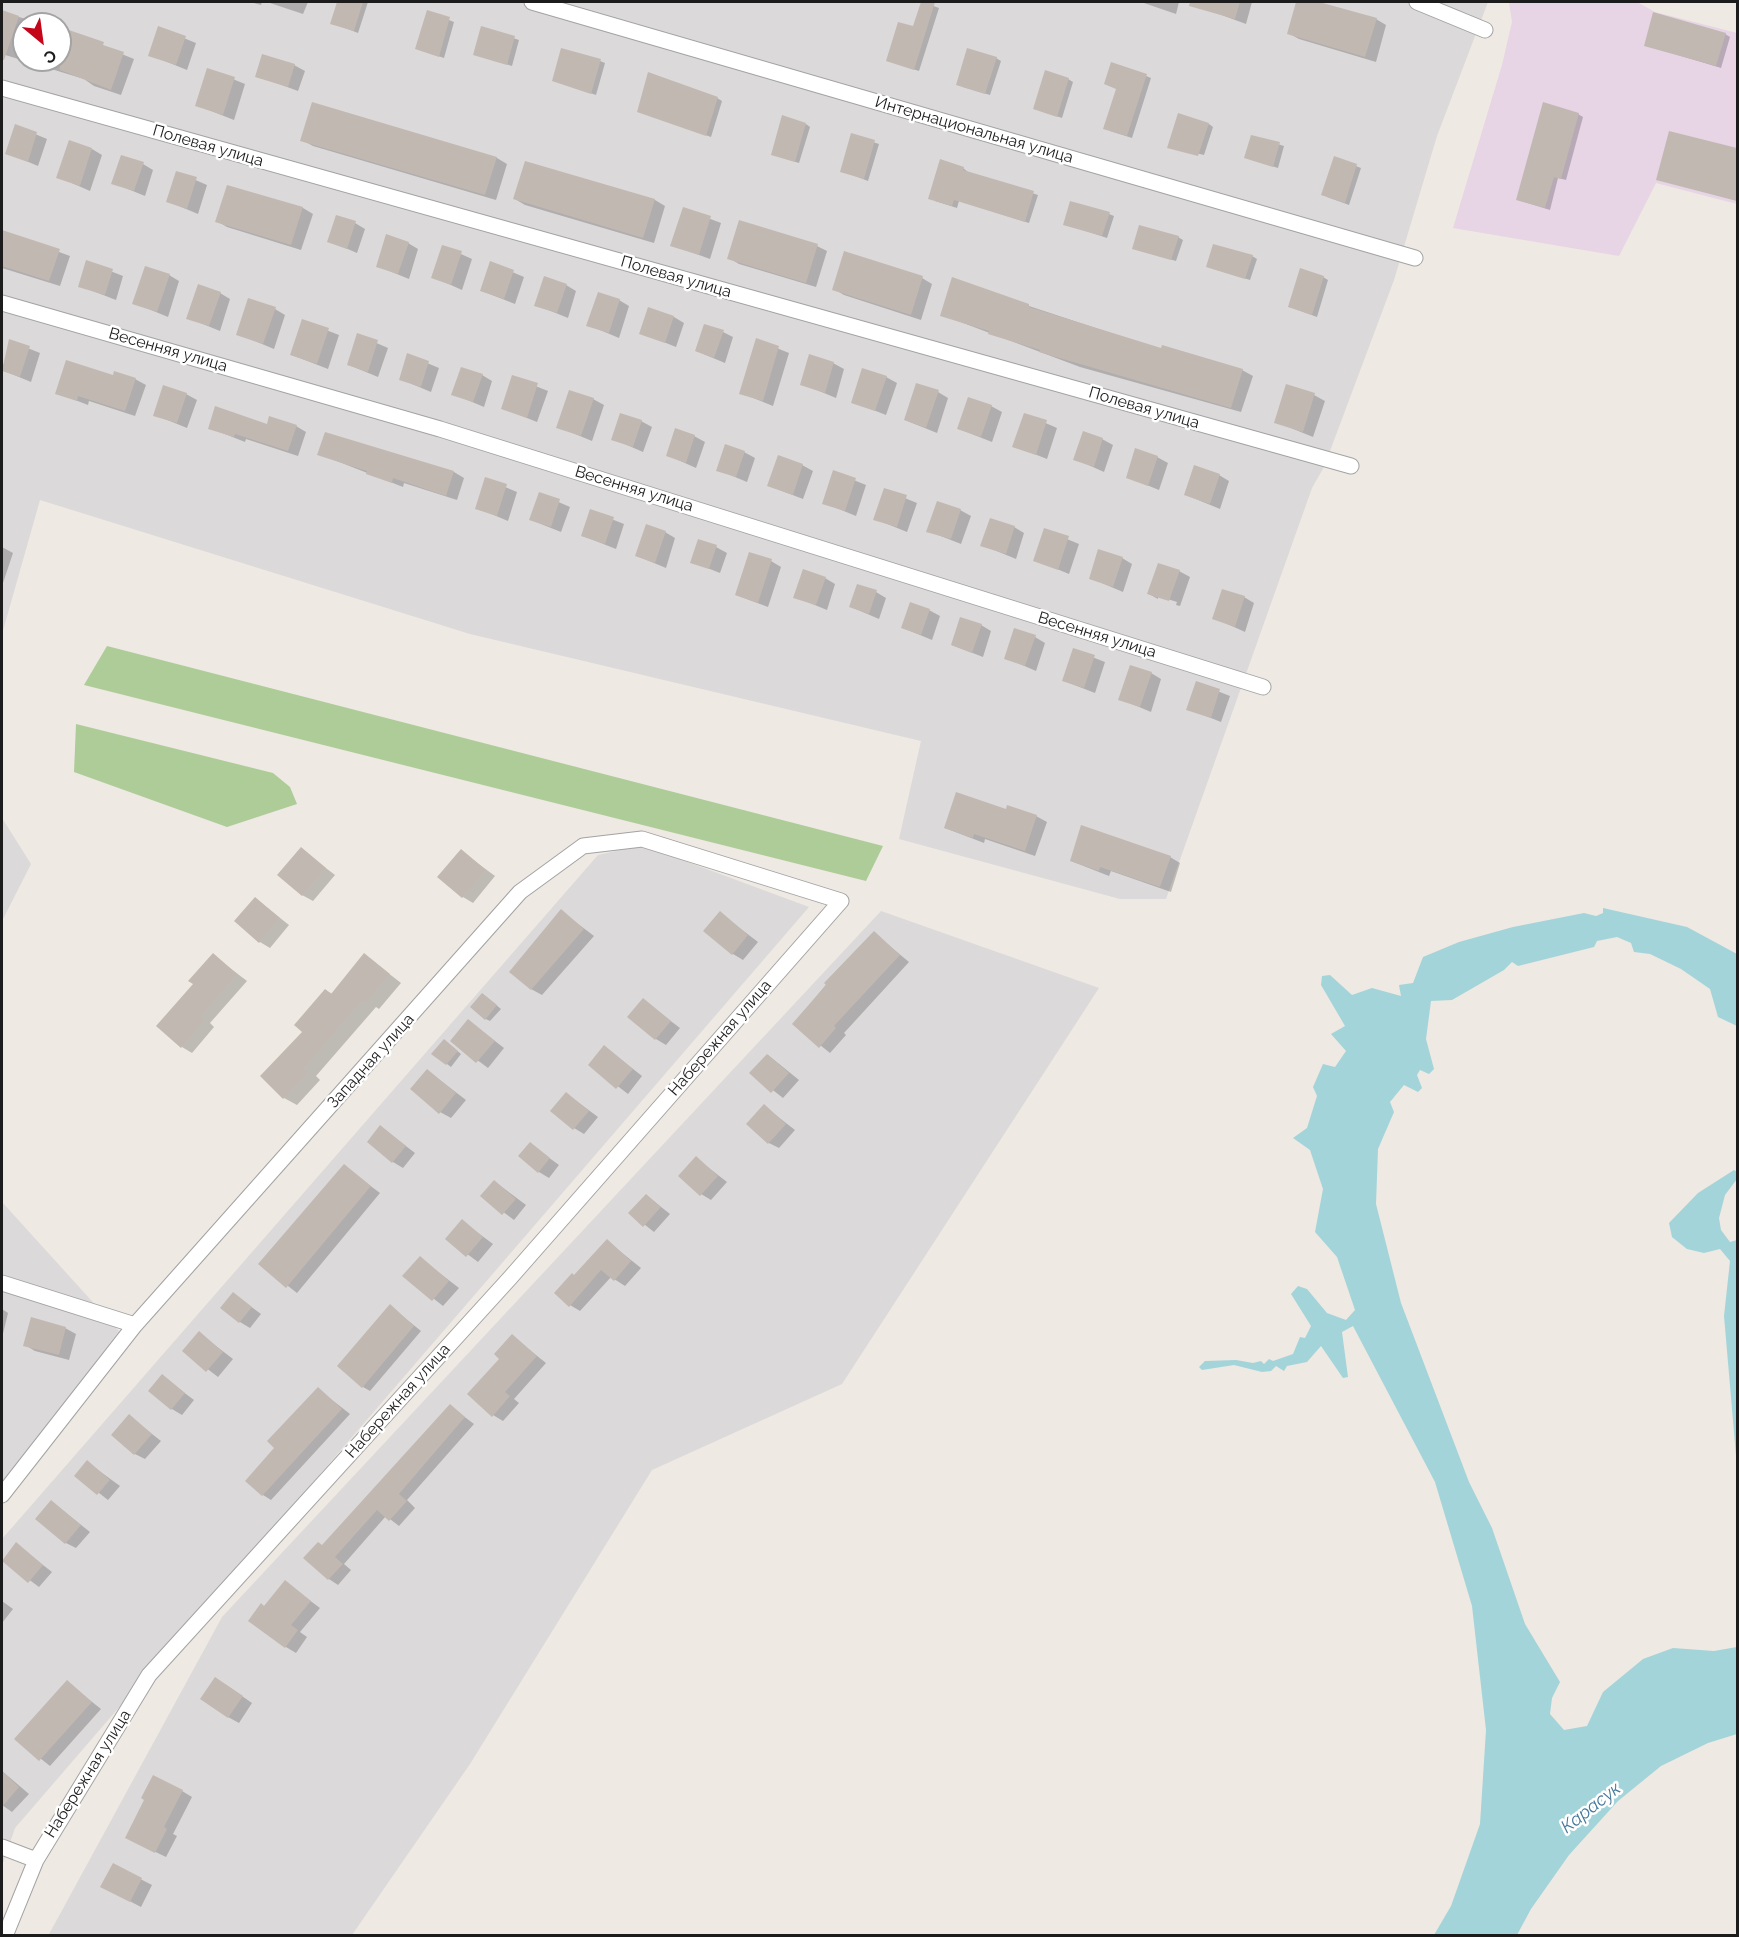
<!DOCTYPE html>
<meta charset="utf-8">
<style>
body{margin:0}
#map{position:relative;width:1739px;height:1937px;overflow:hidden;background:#eee9e2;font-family:Raleway,sans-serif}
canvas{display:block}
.frame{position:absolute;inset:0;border:3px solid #1c1c1c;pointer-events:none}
.north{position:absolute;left:12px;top:12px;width:60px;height:60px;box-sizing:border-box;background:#fff;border:2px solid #a4a4a4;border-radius:50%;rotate:151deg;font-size:16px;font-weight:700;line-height:24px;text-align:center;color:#1c1c1c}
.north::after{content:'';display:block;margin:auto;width:21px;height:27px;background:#c4051a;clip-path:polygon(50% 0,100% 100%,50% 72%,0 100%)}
</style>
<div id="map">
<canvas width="1739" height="1937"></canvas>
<div class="frame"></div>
<div class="north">С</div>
</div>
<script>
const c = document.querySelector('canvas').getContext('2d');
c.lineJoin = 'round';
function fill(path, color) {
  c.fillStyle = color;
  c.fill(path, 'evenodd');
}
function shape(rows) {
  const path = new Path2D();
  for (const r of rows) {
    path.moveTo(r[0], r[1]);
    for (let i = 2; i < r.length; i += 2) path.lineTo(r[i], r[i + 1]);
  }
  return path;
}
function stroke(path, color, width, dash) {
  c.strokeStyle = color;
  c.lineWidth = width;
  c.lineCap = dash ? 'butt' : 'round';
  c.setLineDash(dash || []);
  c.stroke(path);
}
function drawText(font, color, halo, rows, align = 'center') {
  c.font = font + ' Raleway,sans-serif';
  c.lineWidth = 5;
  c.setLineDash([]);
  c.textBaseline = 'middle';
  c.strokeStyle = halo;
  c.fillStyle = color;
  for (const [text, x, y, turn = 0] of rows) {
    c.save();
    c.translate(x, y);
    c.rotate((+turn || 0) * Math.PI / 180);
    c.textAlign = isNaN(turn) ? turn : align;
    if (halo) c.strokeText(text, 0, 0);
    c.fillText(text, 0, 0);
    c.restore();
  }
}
fill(shape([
 [2,2,1488,2,1437,136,1394,280,1324,467,1312,488,1166,899,1120,899,899,839,921,741,470,634,40,500,2,634],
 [24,24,60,24,60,60,24,60],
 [2,818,31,864,2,921],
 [642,845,809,907,15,1828,2,1866,2,1539,598,855],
 [881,911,1099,988,842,1384,652,1470,470,1764,352,1935,48,1936,222,1617],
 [2,1202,119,1331,2,1486]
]), '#dbd9da');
fill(shape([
 [1509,2,1637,2,1655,12,1737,33,1737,204,1656,183,1619,256,1453,228,1502,65,1512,22]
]), '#e7d4e5');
fill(shape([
 [107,646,883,846,866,881,84,685],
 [76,724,273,773,290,787,297,804,227,827,74,772]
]), '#adcc98');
fill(shape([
 [1603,908,1687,927,1737,954,1737,1026,1718,1017,1710,989,1681,969,1650,954,1634,952,1631,943,1617,937,1597,941,1594,947,1518,966,1512,962,1504,970,1452,1000,1431,1001,1426,1039,1434,1069,1429,1074,1420,1070,1417,1075,1422,1088,1418,1092,1404,1085,1390,1102,1394,1112,1378,1149,1376,1204,1401,1303,1469,1482,1492,1528,1525,1624,1560,1682,1552,1698,1550,1714,1564,1730,1587,1726,1603,1692,1643,1659,1673,1648,1714,1651,1737,1647,1737,1734,1708,1743,1661,1766,1618,1801,1569,1855,1531,1909,1517,1935,1434,1935,1451,1906,1480,1824,1486,1730,1472,1606,1435,1482,1353,1326,1342,1332,1348,1377,1343,1378,1321,1346,1307,1362,1287,1366,1284,1371,1276,1366,1271,1371,1262,1372,1234,1365,1202,1370,1199,1367,1205,1361,1236,1360,1253,1363,1261,1361,1264,1364,1269,1359,1273,1361,1293,1354,1300,1337,1305,1338,1311,1326,1291,1294,1298,1286,1307,1289,1327,1313,1346,1320,1355,1310,1337,1257,1315,1232,1323,1189,1310,1150,1293,1138,1307,1128,1317,1096,1313,1087,1323,1064,1335,1067,1346,1051,1331,1034,1345,1026,1321,985,1322,976,1330,975,1352,995,1372,988,1401,996,1399,985,1413,983,1423,957,1459,942,1513,927,1584,913,1596,916,1603,913],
 [1734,1170,1737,1172,1737,1179,1725,1195,1719,1218,1721,1230,1730,1242,1737,1240,1737,1467,1724,1316,1730,1261,1720,1249,1704,1253,1687,1249,1672,1237,1669,1223,1698,1193]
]), '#a3d4da');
fill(shape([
 [250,2,262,2,261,5],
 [267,2,308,2,303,14],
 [338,2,368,2,358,33,332,23],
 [922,2,939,8,919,71,888,61,914,28],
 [1141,2,1179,2,1176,14],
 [1211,2,1252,2,1246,24,1208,10],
 [1298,2,1314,2,1376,19,1386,25,1376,62,1299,39,1288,33],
 [2,12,43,24,24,24,24,60,60,60,60,29,134,59,121,95,94,86,84,79,2,54],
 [428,12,454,22,444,58,417,49],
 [159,28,196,43,187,70,150,55],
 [482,28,519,40,512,66,474,54],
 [1725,34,1730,37,1721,68,1645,45],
 [996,58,1001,61,990,95,963,87],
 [600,61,605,63,596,95,554,81],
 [294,65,305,71,298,91,257,76],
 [208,69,245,84,234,120,196,105],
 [1146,76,1151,78,1132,138,1110,131],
 [1068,79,1073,82,1062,118,1035,109],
 [717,98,722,101,711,137,643,113],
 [313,104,497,158,507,164,496,200,313,146,302,140],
 [1578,114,1583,117,1566,180,1558,178,1550,210,1518,200],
 [806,124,810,127,799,163,777,156],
 [1209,124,1213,127,1204,155,1172,147],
 [16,126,47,139,38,166,7,153],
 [1670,133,1738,150,1738,201,1658,179],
 [852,135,879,144,868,181,842,171],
 [1252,136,1284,146,1278,168,1246,158],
 [92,149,102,155,90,191,58,177],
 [1335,158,1361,168,1349,205,1327,197],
 [526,163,655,200,665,206,654,243,525,205,515,199],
 [143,164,153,170,145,196,113,183],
 [963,168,968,172,1038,195,1029,223,959,201,957,208,935,201],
 [177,172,207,185,198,214,167,201],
 [228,186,303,208,313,214,301,250,227,227,217,221],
 [684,209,721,223,710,259,672,245],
 [1109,214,1114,216,1107,238,1065,224],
 [355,223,365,229,357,253,329,241],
 [2,231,70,256,60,286,2,268],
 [1178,237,1183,240,1176,261,1138,250],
 [408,243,418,249,409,279,377,266],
 [443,246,472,259,462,290,433,277],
 [817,246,827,251,816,287,739,264,729,258],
 [1252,256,1257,259,1250,280,1208,267],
 [87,262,123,276,116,300,80,286],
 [491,263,524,277,515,304,482,291],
 [169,275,179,281,168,317,134,303],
 [1323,277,1328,280,1317,317,1290,307],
 [922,278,932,284,921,320,844,295,834,289],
 [566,285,576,291,568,318,536,305],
 [220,293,230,299,220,331,188,318],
 [619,300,629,306,619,338,588,325],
 [1029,306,1162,350,1242,370,1253,376,1241,412,1080,367,942,315],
 [275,309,285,315,274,349,238,334],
 [674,317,684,323,676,347,641,333],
 [303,321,339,335,328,369,292,355],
 [723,332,733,337,725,363,696,351],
 [358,335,388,348,378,377,349,365],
 [757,340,789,353,773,406,741,393],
 [10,341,40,353,31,382,2,370],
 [408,355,439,368,431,392,400,379],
 [833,363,844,369,836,398,802,384],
 [482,375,492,381,484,407,453,394],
 [513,377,548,391,537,422,502,408],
 [886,377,897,383,886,415,853,402],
 [135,379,146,385,135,416,89,401,88,405,57,393],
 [938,392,948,398,937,433,905,420],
 [186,394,197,400,187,428,155,415],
 [1314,395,1325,401,1313,437,1276,422],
 [593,399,604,405,592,441,558,427],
 [991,406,1002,412,992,442,959,429],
 [1025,414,1057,428,1047,459,1014,446],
 [641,421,652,427,643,452,613,439],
 [268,426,296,426,306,432,298,456,246,439,245,442,210,428],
 [694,436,705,442,696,468,667,455],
 [1102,439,1113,445,1104,472,1075,459],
 [744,452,755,458,747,482,718,470],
 [319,454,454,472,464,478,457,500,404,483,403,487],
 [1157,457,1168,463,1159,490,1127,477],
 [802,465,813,471,803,499,769,486],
 [834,472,866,485,856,516,824,503],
 [1219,475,1229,481,1220,509,1186,495],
 [486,479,517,492,508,521,477,508],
 [885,490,917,503,907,532,875,519],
 [540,494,570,507,561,532,531,520],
 [960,510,971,516,961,544,928,531],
 [591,511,624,524,616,549,583,536],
 [1014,527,1024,533,1016,559,982,545],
 [1045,530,1079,544,1069,574,1035,560],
 [665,532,675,538,666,568,637,556],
 [2,547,13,553,3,583,2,583],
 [716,547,727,553,720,573,692,562],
 [1122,558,1132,564,1123,592,1090,578],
 [771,561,781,567,768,607,736,595],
 [1179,571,1190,577,1180,606,1176,605,1177,602,1158,596,1158,599,1149,594],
 [825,578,835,584,827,610,795,597],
 [876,592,886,598,879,619,851,607],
 [1244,597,1254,603,1245,632,1214,618],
 [929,610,940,616,932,640,903,628],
 [981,625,991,631,983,657,952,645],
 [1035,637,1045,643,1036,671,1006,658],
 [1074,650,1105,662,1095,693,1064,681],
 [1151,673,1161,679,1151,712,1120,699],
 [1197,683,1230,696,1221,722,1188,709],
 [1036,816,1047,822,1035,856,985,839,984,843,945,828],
 [301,849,335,875,313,901,302,895],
 [461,851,495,876,473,903,463,897],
 [1170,857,1180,863,1171,892,1111,871,1109,876,1071,861],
 [256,899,289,925,270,948,260,942],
 [561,911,594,936,542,995,531,989],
 [720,913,758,942,743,960,733,954],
 [874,933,909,962,844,1033,846,1035,830,1053,794,1024,843,964],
 [213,955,247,981,210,1023,214,1027,192,1053,182,1047,195,984],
 [365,955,401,983,379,1009,376,1007,316,1076,320,1080,297,1105,284,1098,304,1032,326,990,332,994],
 [483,994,501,1009,490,1021,486,1019],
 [643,1000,680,1028,666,1045,656,1039],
 [469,1021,504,1048,488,1068,452,1041],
 [449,1044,461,1054,451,1067,447,1064],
 [605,1047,642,1076,628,1094,590,1065],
 [768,1055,799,1080,783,1098,751,1073],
 [428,1071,466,1100,451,1118,440,1112],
 [567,1094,598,1117,584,1134,574,1128],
 [764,1106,795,1130,779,1148,769,1143],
 [381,1127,415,1153,403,1168,393,1162],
 [530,1144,559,1165,549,1178,539,1172],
 [696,1158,727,1182,711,1200,701,1194],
 [344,1166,380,1193,297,1293,260,1264],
 [494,1181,526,1205,514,1220,482,1196],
 [646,1195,670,1214,654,1232,630,1213],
 [462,1221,493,1244,478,1262,447,1239],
 [607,1241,641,1268,625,1286,611,1277,580,1311,570,1305,575,1277],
 [420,1258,459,1288,443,1306,405,1276],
 [234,1294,261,1314,250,1328,240,1322],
 [390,1306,421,1331,370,1391,363,1387],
 [2,1309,8,1313,2,1338],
 [65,1328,76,1334,69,1360,35,1351,25,1345],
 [199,1333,233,1359,218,1377,184,1351],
 [512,1336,546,1363,514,1399,519,1403,503,1421,493,1415,501,1359],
 [162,1376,194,1400,182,1415,172,1409],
 [318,1389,350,1414,271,1500,263,1495,276,1448],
 [450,1406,474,1424,407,1500,415,1508,399,1526,386,1516,344,1564,351,1570,338,1585,329,1579,323,1546],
 [129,1416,161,1441,145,1459,135,1454],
 [87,1462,120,1486,108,1500,76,1475],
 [52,1502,90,1532,76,1548,66,1543],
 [16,1544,52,1572,39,1587,3,1560],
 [285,1582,320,1608,300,1632,307,1637,296,1653,286,1647,265,1607],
 [2,1601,13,1609,2,1623],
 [67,1682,101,1709,50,1766,16,1739],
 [226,1685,252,1703,239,1723,228,1717],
 [2,1771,29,1794,12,1812,2,1805],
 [182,1791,192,1797,173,1834,177,1836,166,1857,137,1843],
 [113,1865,152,1885,141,1907,112,1892]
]), '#0003');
fill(shape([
 [337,2,363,2,354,31,330,24],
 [921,2,935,2,914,70,886,61,898,22,913,26],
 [1190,2,1240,2,1235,19,1189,6],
 [1296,2,1319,2,1377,18,1365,57,1287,34],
 [2,10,19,16,4,60,2,60],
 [427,10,450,17,439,57,415,49],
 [1653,12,1726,33,1716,66,1644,46],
 [158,26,186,36,176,65,148,56],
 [481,26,515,36,507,65,473,55],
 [60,27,104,42,103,45,124,52,111,90,60,70],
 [561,48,601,59,591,94,552,81],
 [967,48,997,57,985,94,956,85],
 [262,54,295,64,288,87,255,77],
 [1111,62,1147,74,1127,136,1103,129,1116,89,1104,84],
 [207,68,235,77,223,115,195,106],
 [1045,70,1069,78,1057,117,1033,109],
 [648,72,718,97,706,136,637,112],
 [312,102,497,157,485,195,300,141],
 [1543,102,1579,113,1561,179,1554,177,1545,208,1516,200],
 [1178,113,1209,123,1198,156,1167,148],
 [782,115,806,123,795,162,771,155],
 [15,124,37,132,28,162,5,154],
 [1669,131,1737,148,1737,201,1656,180],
 [851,133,875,140,864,179,840,172],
 [1251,135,1280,142,1273,167,1244,158],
 [69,140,92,148,80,186,56,178],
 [121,155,144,162,134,191,111,184],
 [1334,156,1357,164,1345,203,1321,195],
 [940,159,964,167,963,170,1034,191,1025,222,954,200,952,206,928,199],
 [525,161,655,199,643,238,513,199],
 [176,171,197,177,187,209,166,202],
 [227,185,303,207,291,245,215,222],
 [1070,201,1110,212,1102,236,1063,225],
 [683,207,711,216,699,255,670,246],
 [336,215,356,221,347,249,327,242],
 [739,220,818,244,806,283,727,259],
 [1139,225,1179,236,1171,260,1132,249],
 [2,230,60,249,49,281,2,266],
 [386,234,409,242,398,274,376,267],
 [1213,244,1253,255,1245,279,1206,267],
 [442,245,462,251,451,285,431,278],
 [844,251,923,276,911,315,832,290],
 [86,260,113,269,105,295,78,287],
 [490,261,514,270,504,299,480,291],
 [145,266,170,274,157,312,132,304],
 [1300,268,1324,276,1312,315,1288,307],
 [544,276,567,284,557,313,534,306],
 [952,277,1029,304,1029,307,1161,348,1162,345,1243,369,1231,408,1039,352,1040,350,988,334,989,331,940,316],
 [198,284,221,292,209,326,186,319],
 [598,292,620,299,609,333,586,326],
 [248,298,276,307,263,344,236,335],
 [648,307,674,316,665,343,639,334],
 [302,319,329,328,317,364,290,355],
 [704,324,724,330,714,358,695,351],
 [357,333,378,340,368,372,347,365],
 [756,338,779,346,763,401,739,394],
 [9,339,30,346,20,377,2,371],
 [407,353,429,361,421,387,399,380],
 [809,354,834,362,825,393,800,385],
 [66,360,113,375,114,371,136,378,125,411,78,396,77,401,55,394],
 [461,367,483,374,473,402,451,395],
 [862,368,887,376,875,411,851,403],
 [512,375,538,383,527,418,501,409],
 [916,383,939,390,926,428,904,420],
 [1286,384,1315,393,1303,432,1274,423],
 [163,385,187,393,177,423,153,416],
 [569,390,594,398,581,436,556,428],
 [968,397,992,405,981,437,957,429],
 [215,406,267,424,269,416,297,425,288,451,235,434,234,437,208,429],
 [620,413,642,420,633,447,611,440],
 [1024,413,1047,420,1036,455,1012,447],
 [675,428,695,435,686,463,666,456],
 [1083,431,1103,438,1094,467,1073,460],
 [325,432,454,471,446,496,393,478,392,483,366,474,367,471,317,455],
 [725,444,745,451,736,477,716,471],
 [1135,448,1158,456,1148,486,1126,478],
 [778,455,803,464,793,495,767,486],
 [1194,465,1220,474,1210,504,1184,495],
 [833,470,856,478,845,511,822,504],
 [485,477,507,484,497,516,475,509],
 [884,488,907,495,897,527,873,520],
 [539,492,560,499,551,527,529,520],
 [937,501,961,509,951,539,926,532],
 [590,509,614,517,605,544,581,536],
 [990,518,1015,526,1006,554,980,546],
 [646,524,666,531,655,563,635,556],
 [1044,528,1069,536,1058,570,1033,561],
 [698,539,717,545,709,569,690,563],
 [1098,549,1123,557,1113,587,1089,579],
 [749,552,772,559,758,603,735,595],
 [1158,563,1180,570,1169,601,1147,594],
 [803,569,826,577,816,605,793,598],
 [857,584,877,590,869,614,849,607],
 [1222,589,1245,596,1235,627,1212,619],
 [910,602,930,609,921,635,901,628],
 [960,617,982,624,972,653,951,645],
 [1014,628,1036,635,1025,666,1004,659],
 [1073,648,1095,655,1084,688,1062,681],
 [1130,665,1152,672,1140,707,1118,700],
 [1196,681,1220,689,1211,718,1186,710],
 [956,792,1006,809,1007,805,1037,815,1025,851,974,834,973,838,944,828],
 [1081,825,1171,856,1160,887,1100,867,1099,871,1070,861],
 [301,847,326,868,302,896,277,875],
 [461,849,486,870,462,898,437,877],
 [255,897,280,918,259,943,234,921],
 [561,909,584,929,531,990,509,972],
 [720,911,748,935,732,955,703,931],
 [874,931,900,955,834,1026,836,1028,819,1048,792,1024,826,985,824,983],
 [213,953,237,974,201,1017,205,1020,181,1048,156,1026,193,984,188,981],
 [364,953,390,974,366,1003,363,1000,304,1068,309,1072,283,1099,260,1076,302,1032,294,1025,325,989,331,994],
 [482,993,497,1005,485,1020,470,1007],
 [643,998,671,1021,655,1040,627,1017],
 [468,1019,495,1041,476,1063,450,1041],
 [444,1039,458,1051,446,1065,431,1054],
 [604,1045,633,1069,616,1089,588,1065],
 [767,1054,789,1073,771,1093,749,1073],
 [427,1069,456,1093,439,1114,410,1089],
 [566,1092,589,1111,573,1130,550,1111],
 [764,1104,786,1124,768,1144,746,1124],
 [380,1125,406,1146,392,1163,367,1142],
 [530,1142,550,1158,538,1173,518,1156],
 [696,1156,718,1176,700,1196,678,1176],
 [344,1164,371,1186,286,1288,258,1264],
 [494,1180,516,1199,502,1215,480,1196],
 [646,1194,661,1207,643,1227,628,1213],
 [462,1219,483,1237,466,1257,445,1239],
 [607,1239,631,1261,614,1281,601,1270,569,1307,554,1293,572,1273,574,1275],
 [420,1256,449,1281,432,1301,402,1276],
 [233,1292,252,1307,239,1323,220,1308],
 [390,1304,414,1326,362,1388,337,1366],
 [31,1317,66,1327,59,1355,23,1346],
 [199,1331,223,1352,206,1372,182,1351],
 [512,1334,537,1356,505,1392,510,1396,492,1417,467,1394,499,1359,494,1354],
 [162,1374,185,1393,171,1410,148,1391],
 [318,1387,342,1409,262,1496,245,1481,274,1448,267,1441],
 [450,1404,465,1417,399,1494,407,1501,389,1521,377,1510,335,1557,343,1564,328,1580,303,1558,318,1542,322,1545],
 [129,1414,152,1434,134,1455,111,1435],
 [87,1460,110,1480,97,1495,74,1476],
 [51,1500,81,1525,65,1544,35,1519],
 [16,1542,43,1565,28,1583,2,1561],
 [285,1580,311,1601,291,1625,298,1630,285,1648,248,1621,261,1603,264,1606],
 [215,1677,243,1696,228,1718,200,1699],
 [67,1680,92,1702,39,1761,14,1739],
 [2,1771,19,1787,2,1807],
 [153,1775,183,1790,164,1827,167,1829,155,1853,125,1838,144,1800,141,1798],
 [113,1863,142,1878,130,1902,100,1887]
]), '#c2b8b2');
const minor = shape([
 [532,2,1415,258],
 [1417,2,1485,30],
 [2,88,1351,466],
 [2,303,440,429,1263,687],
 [2,1283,135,1325],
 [2,1495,135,1325,520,892,583,846,642,839,841,901,510,1278,149,1675,36,1860,5,1936],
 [2,1847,36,1860]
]);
stroke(minor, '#a3a3a3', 17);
stroke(minor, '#fff', 15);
drawText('16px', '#1c1c1c', '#fff', [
 ["Интернациональная улица",974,130,16],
 ["Полевая улица",208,146,16],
 ["Полевая улица",676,277,16],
 ["Весенняя улица",168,350,16],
 ["Полевая улица",1144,408,16],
 ["Весенняя улица",634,489,17],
 ["Весенняя улица",1097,635,17],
 ["Набережная улица",720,1038,-49],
 ["Западная улица",371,1061,-48],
 ["Набережная улица",398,1401,-48],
 ["Набережная улица",88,1774,-58]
]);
drawText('italic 18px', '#46789a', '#fff', [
 ["Карасук",1591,1808,-38]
]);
</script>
